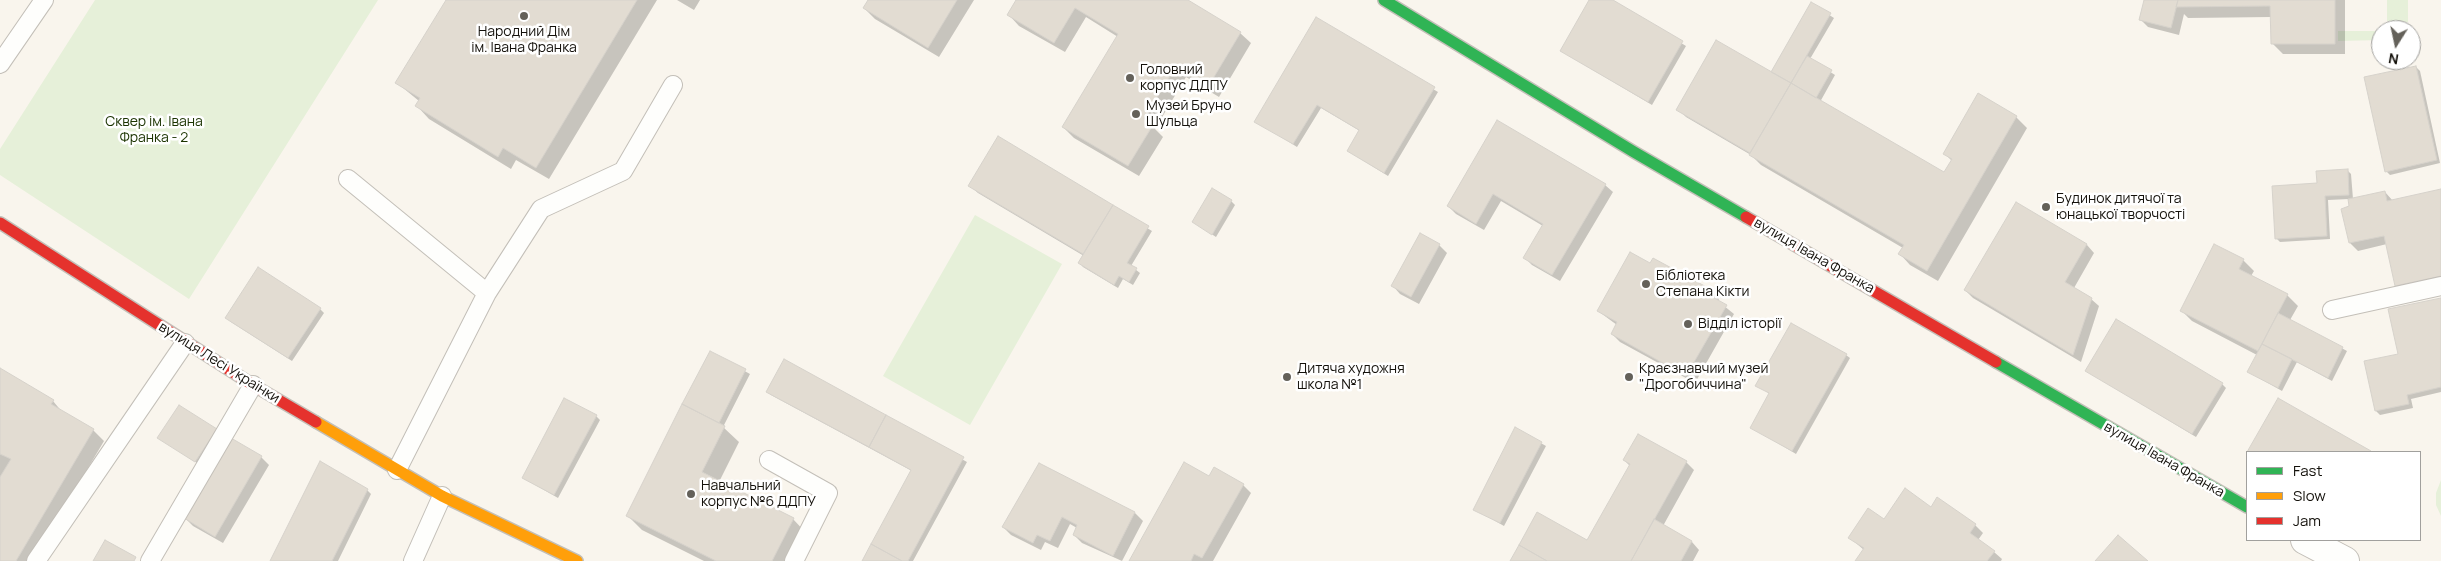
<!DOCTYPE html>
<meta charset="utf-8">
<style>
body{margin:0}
#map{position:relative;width:2441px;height:561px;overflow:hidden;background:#f9f5ed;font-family:Manrope,sans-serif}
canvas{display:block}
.legend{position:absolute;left:2246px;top:451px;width:175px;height:90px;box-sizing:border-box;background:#fff;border:1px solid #a1a09d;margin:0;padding:6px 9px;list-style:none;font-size:15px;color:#14110b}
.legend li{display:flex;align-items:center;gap:10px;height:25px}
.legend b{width:25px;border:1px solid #a1a09d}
.north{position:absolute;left:2371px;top:20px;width:50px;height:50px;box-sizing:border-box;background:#fff;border:1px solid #a1a09d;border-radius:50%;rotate:190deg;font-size:14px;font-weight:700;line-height:20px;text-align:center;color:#14110b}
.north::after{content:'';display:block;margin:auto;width:18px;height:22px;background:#64615a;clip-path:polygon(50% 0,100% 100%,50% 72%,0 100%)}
</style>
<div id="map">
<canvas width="2441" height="561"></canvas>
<ul class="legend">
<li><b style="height:6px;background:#30b455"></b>Fast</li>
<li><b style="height:6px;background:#ff9f0a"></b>Slow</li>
<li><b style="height:6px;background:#e5322d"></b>Jam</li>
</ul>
<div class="north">N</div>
</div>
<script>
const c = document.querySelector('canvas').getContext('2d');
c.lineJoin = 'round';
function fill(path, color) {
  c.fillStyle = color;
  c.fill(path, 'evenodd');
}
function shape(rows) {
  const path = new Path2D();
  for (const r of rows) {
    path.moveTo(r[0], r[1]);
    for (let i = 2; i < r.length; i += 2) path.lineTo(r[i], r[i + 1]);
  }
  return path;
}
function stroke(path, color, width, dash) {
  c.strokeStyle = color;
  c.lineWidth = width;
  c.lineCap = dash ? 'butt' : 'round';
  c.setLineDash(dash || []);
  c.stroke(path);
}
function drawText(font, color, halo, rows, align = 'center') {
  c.font = font + ' Manrope,sans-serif';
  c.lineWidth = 5;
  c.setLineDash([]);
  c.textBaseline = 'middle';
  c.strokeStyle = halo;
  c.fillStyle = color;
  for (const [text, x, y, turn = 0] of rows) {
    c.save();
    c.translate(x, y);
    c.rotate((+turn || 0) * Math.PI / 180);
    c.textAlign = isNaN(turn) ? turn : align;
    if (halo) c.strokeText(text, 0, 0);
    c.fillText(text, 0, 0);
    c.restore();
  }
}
fill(shape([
 [95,0,378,0,189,299,0,175,0,149],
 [2387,0,2408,0,2408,22,2387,21],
 [2338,31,2381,31,2381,40,2338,41],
 [975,215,1062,264,970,425,883,376],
 [2441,480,2441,516,2436,505,2436,493]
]), '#e6f0d9');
fill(shape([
 [447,0,657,0,549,179,516,160,511,169,429,119,417,106,419,101,397,83],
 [677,0,700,0,694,10],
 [869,0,974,0,939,57,875,19,864,8],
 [1017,0,1186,0,1240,33,1251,43,1219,97,1186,77,1155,129,1163,137,1139,176,1074,138,1063,127,1118,37,1086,17,1065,52,1019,26,1009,15],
 [1591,0,1611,0,1686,46,1652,105,1561,51],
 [2145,0,2345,0,2345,54,2283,54,2272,43,2271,17,2188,18,2184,14,2179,35,2148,27,2140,19],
 [1812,4,1834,18,1810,59,1835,75,1820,102,1944,174,1952,161,1944,153,1978,95,2016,117,2027,128,1938,281,1910,265,1900,254,1903,248,1761,165,1751,155,1686,117,1678,109,1777,77],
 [1316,19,1438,92,1388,176,1348,151,1360,131,1321,108,1297,147,1256,121],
 [2416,67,2420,71,2440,163,2390,175,2386,171],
 [1498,122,1605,185,1613,192,1560,281,1532,265,1525,258,1543,226,1501,201,1484,230,1456,214,1448,206],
 [999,138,1152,231,1131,266,1140,273,1133,285,1123,279,1118,288,1083,267,1080,263,1084,256,978,193,970,186],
 [2347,170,2351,174,2353,199,2385,192,2393,201,2441,190,2441,285,2404,293,2396,285,2387,244,2358,251,2350,243,2349,199,2328,200,2330,239,2280,242,2276,238,2318,184],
 [1231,201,1235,205,1216,237,1193,222],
 [2017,204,2087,245,2094,253,2074,288,2091,299,2099,306,2081,362,1973,298,1965,290],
 [1420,235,1439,245,1447,253,1419,304,1400,294,1393,286],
 [2243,260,2254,271,2251,276,2287,295,2298,306,2290,320,2347,351,2332,381,2297,362,2282,391,2249,372,2257,355,2192,321,2181,310],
 [1711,291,1719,299,1718,301,1734,314,1695,383,1620,342,1612,334,1617,325,1598,311],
 [2441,299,2441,392,2411,399,2413,408,2380,415,2376,411,2365,362,2400,355],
 [320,309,324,313,292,361,231,322],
 [710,352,750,374,723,427,739,442,719,482,793,519,807,534,793,561,704,561,642,530,627,515],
 [1846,355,1850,358,1796,454,1751,427,1770,394,1757,385],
 [784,361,967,462,913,561,863,561,912,471,771,395,767,391],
 [0,370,53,401,63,413,93,430,104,441,33,561,0,561],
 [2087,371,2222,384,2226,388,2196,437],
 [2278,400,2370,452,2249,452],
 [596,416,600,420,558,498,523,478],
 [1516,429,1546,446,1504,526,1474,509],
 [216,430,220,434,200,465,159,438],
 [261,457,269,465,223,543,193,526,185,518],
 [1624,460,1686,462,1694,470,1663,526,1692,542,1699,550,1693,561,1511,561,1588,542,1630,466],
 [1039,464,1135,513,1143,521,1122,561,1082,543,1074,535,1077,528,1070,524,1058,548,1045,542,1041,550,1011,535,1003,527],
 [1209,478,1243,485,1251,493,1213,561,1131,561],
 [367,490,371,494,338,561,272,561],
 [1931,508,1975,525,1983,533,1978,540,1994,552,2002,559,2001,561,1856,561,1864,550,1850,538,1884,521]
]), '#0003');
const building = shape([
 [446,0,637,0,536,168,503,148,498,157,415,106,420,98,395,83,446,0],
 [868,0,957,0,928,48,863,8,868,0],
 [1016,0,1188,0,1241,32,1208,87,1175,68,1144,119,1153,125,1128,166,1062,127,1118,34,1075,8,1054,43,1007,15,1016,0],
 [1589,0,1613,0,1683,41,1648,102,1560,51,1589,0],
 [2144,0,2178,0,2171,28,2139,20,2144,0],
 [2178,0,2335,0,2335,44,2271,44,2270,6,2176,7,2178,0],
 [1811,2,1831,13,1791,83,1771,72,1811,2],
 [1316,17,1435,87,1384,173,1347,151,1359,130,1317,105,1293,144,1254,122,1316,17],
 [1716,40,1791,83,1750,153,1676,110,1716,40],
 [1807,56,1832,70,1816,98,1791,83,1807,56],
 [2416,66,2437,160,2385,172,2364,77,2416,66],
 [1791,83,1944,172,1952,159,1943,154,1978,93,2017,116,1927,271,1898,254,1904,245,1749,155,1791,83],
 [1497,120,1606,184,1552,275,1523,258,1543,224,1493,194,1476,224,1447,206,1497,120],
 [998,136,1113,205,1083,254,968,186,998,136],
 [2348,169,2349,195,2325,196,2327,236,2275,239,2272,186,2317,183,2316,171,2348,169],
 [1212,188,1232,200,1212,235,1192,222,1212,188],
 [2441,189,2441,276,2395,286,2384,236,2349,243,2341,209,2349,206,2348,199,2385,191,2387,201,2441,189],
 [2016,202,2087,244,2065,282,2092,298,2073,355,1964,290,2016,202],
 [1113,205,1149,226,1127,263,1137,268,1129,282,1119,276,1114,285,1078,263,1113,205],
 [1420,233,1440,244,1411,297,1391,286,1420,233],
 [2214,244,2244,259,2239,269,2288,294,2258,351,2180,311,2214,244],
 [1630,252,1650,263,1653,258,1712,290,1709,295,1727,305,1686,376,1611,334,1617,322,1597,311,1630,252],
 [258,267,321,308,288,358,225,318,258,267],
 [2441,298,2441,387,2407,395,2409,404,2375,411,2364,361,2398,354,2388,309,2441,298],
 [2278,313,2343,347,2328,378,2262,344,2278,313],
 [2116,319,2223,383,2192,434,2085,371,2116,319],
 [1791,323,1847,354,1792,451,1750,428,1769,393,1755,386,1791,323],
 [2262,344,2292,359,2278,388,2247,372,2262,344],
 [710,351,746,369,719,423,682,404,710,351],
 [784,359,886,415,869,447,766,392,784,359],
 [0,368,54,400,51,404,94,429,16,561,0,561,0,477,11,459,0,454,0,368],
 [564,398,597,415,554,495,522,478,564,398],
 [2278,398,2371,451,2370,452,2247,452,2278,398],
 [682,404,725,426,702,472,794,518,772,561,716,561,626,516,682,404],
 [179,405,217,429,195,462,157,438,179,405],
 [886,415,964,457,908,561,902,561,871,544,911,470,869,447,886,415],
 [1515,427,1542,442,1500,523,1473,510,1515,427],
 [1638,434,1687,461,1631,561,1547,561,1519,545,1537,512,1587,540,1630,464,1623,460,1638,434],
 [231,438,262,456,215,537,184,518,231,438],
 [320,461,368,489,332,561,270,561,320,461],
 [1184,462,1209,476,1214,467,1244,484,1202,558,1194,554,1191,561,1129,561,1184,462],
 [1039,463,1135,512,1113,556,1073,535,1077,525,1062,517,1050,541,1037,535,1033,543,1002,527,1039,463],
 [1905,488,1931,507,1937,497,1976,524,1970,533,1995,551,1987,561,1855,561,1864,548,1848,538,1868,508,1884,519,1905,488],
 [1654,519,1692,541,1681,561,1631,561,1654,519],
 [2118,535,2148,561,2095,561,2118,535],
 [105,540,136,557,134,561,93,561,105,540],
 [871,544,902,561,862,561,871,544],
 [1519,545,1547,561,1510,561,1519,545]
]);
fill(building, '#e2dcd2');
stroke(building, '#d6d2cb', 1);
const lane = shape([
 [0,64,44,0],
 [348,179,487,293,397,470],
 [487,293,541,209,623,171,673,85],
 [2332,310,2441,286],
 [769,460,828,493,794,561],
 [36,561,185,343],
 [150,561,253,385],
 [413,561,442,496]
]);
const street = shape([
 [2305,540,2345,561]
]);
const fast = shape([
 [1384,0,1634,152,1746,217],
 [1996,362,2247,507]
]);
const slow = shape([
 [316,422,442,496,577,561]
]);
const jam = shape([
 [1746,217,1996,362],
 [0,223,253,385,316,422]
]);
stroke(lane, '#c3bfb8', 20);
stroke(street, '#c3bfb8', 30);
stroke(fast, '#c3bfb8', 14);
stroke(slow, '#c3bfb8', 14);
stroke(jam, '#c3bfb8', 14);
stroke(lane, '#fefefc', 18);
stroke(street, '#fefefc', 28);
stroke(fast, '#30b455', 11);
stroke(slow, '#ff9f0a', 11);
stroke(jam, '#e5322d', 11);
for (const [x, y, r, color] of [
 [524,16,5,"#64615a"],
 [1130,78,5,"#64615a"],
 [1136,114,5,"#64615a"],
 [2046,207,5,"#64615a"],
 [1646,284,5,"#64615a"],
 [1688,324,5,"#64615a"],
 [1287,377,5,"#64615a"],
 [1629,377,5,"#64615a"],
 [691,494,5,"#64615a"]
]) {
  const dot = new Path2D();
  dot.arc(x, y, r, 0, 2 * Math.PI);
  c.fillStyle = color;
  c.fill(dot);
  stroke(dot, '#fff', 2);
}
drawText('14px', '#14110b', '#fff', [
 ["Народний Дім",524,32,"center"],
 ["ім. Івана Франка",524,48,"center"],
 ["Головний",1140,70],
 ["корпус ДДПУ",1140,86],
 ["Музей Бруно",1146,106],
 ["Шульца",1146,122],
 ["Будинок дитячої та",2056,199],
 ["юнацької творчості",2056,215],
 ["Бібліотека",1656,276],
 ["Степана Кікти",1656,292],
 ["Відділ історії",1698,324],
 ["Дитяча художня",1297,369],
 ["школа №1",1297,385],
 ["Краєзнавчий музей",1639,369],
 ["\"Дрогобиччина\"",1639,385],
 ["Навчальний",701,486],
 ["корпус №6 ДДПУ",701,502]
], 'left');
drawText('14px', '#1b3300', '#fff', [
 ["Сквер ім. Івана",154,122],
 ["Франка - 2",154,138]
]);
drawText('14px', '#14110b', '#fff', [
 ["вулиця Івана Франка",1814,256,30],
 ["вулиця Лесі Українки",219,363,32],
 ["вулиця Івана Франка",2164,460,30]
]);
</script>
